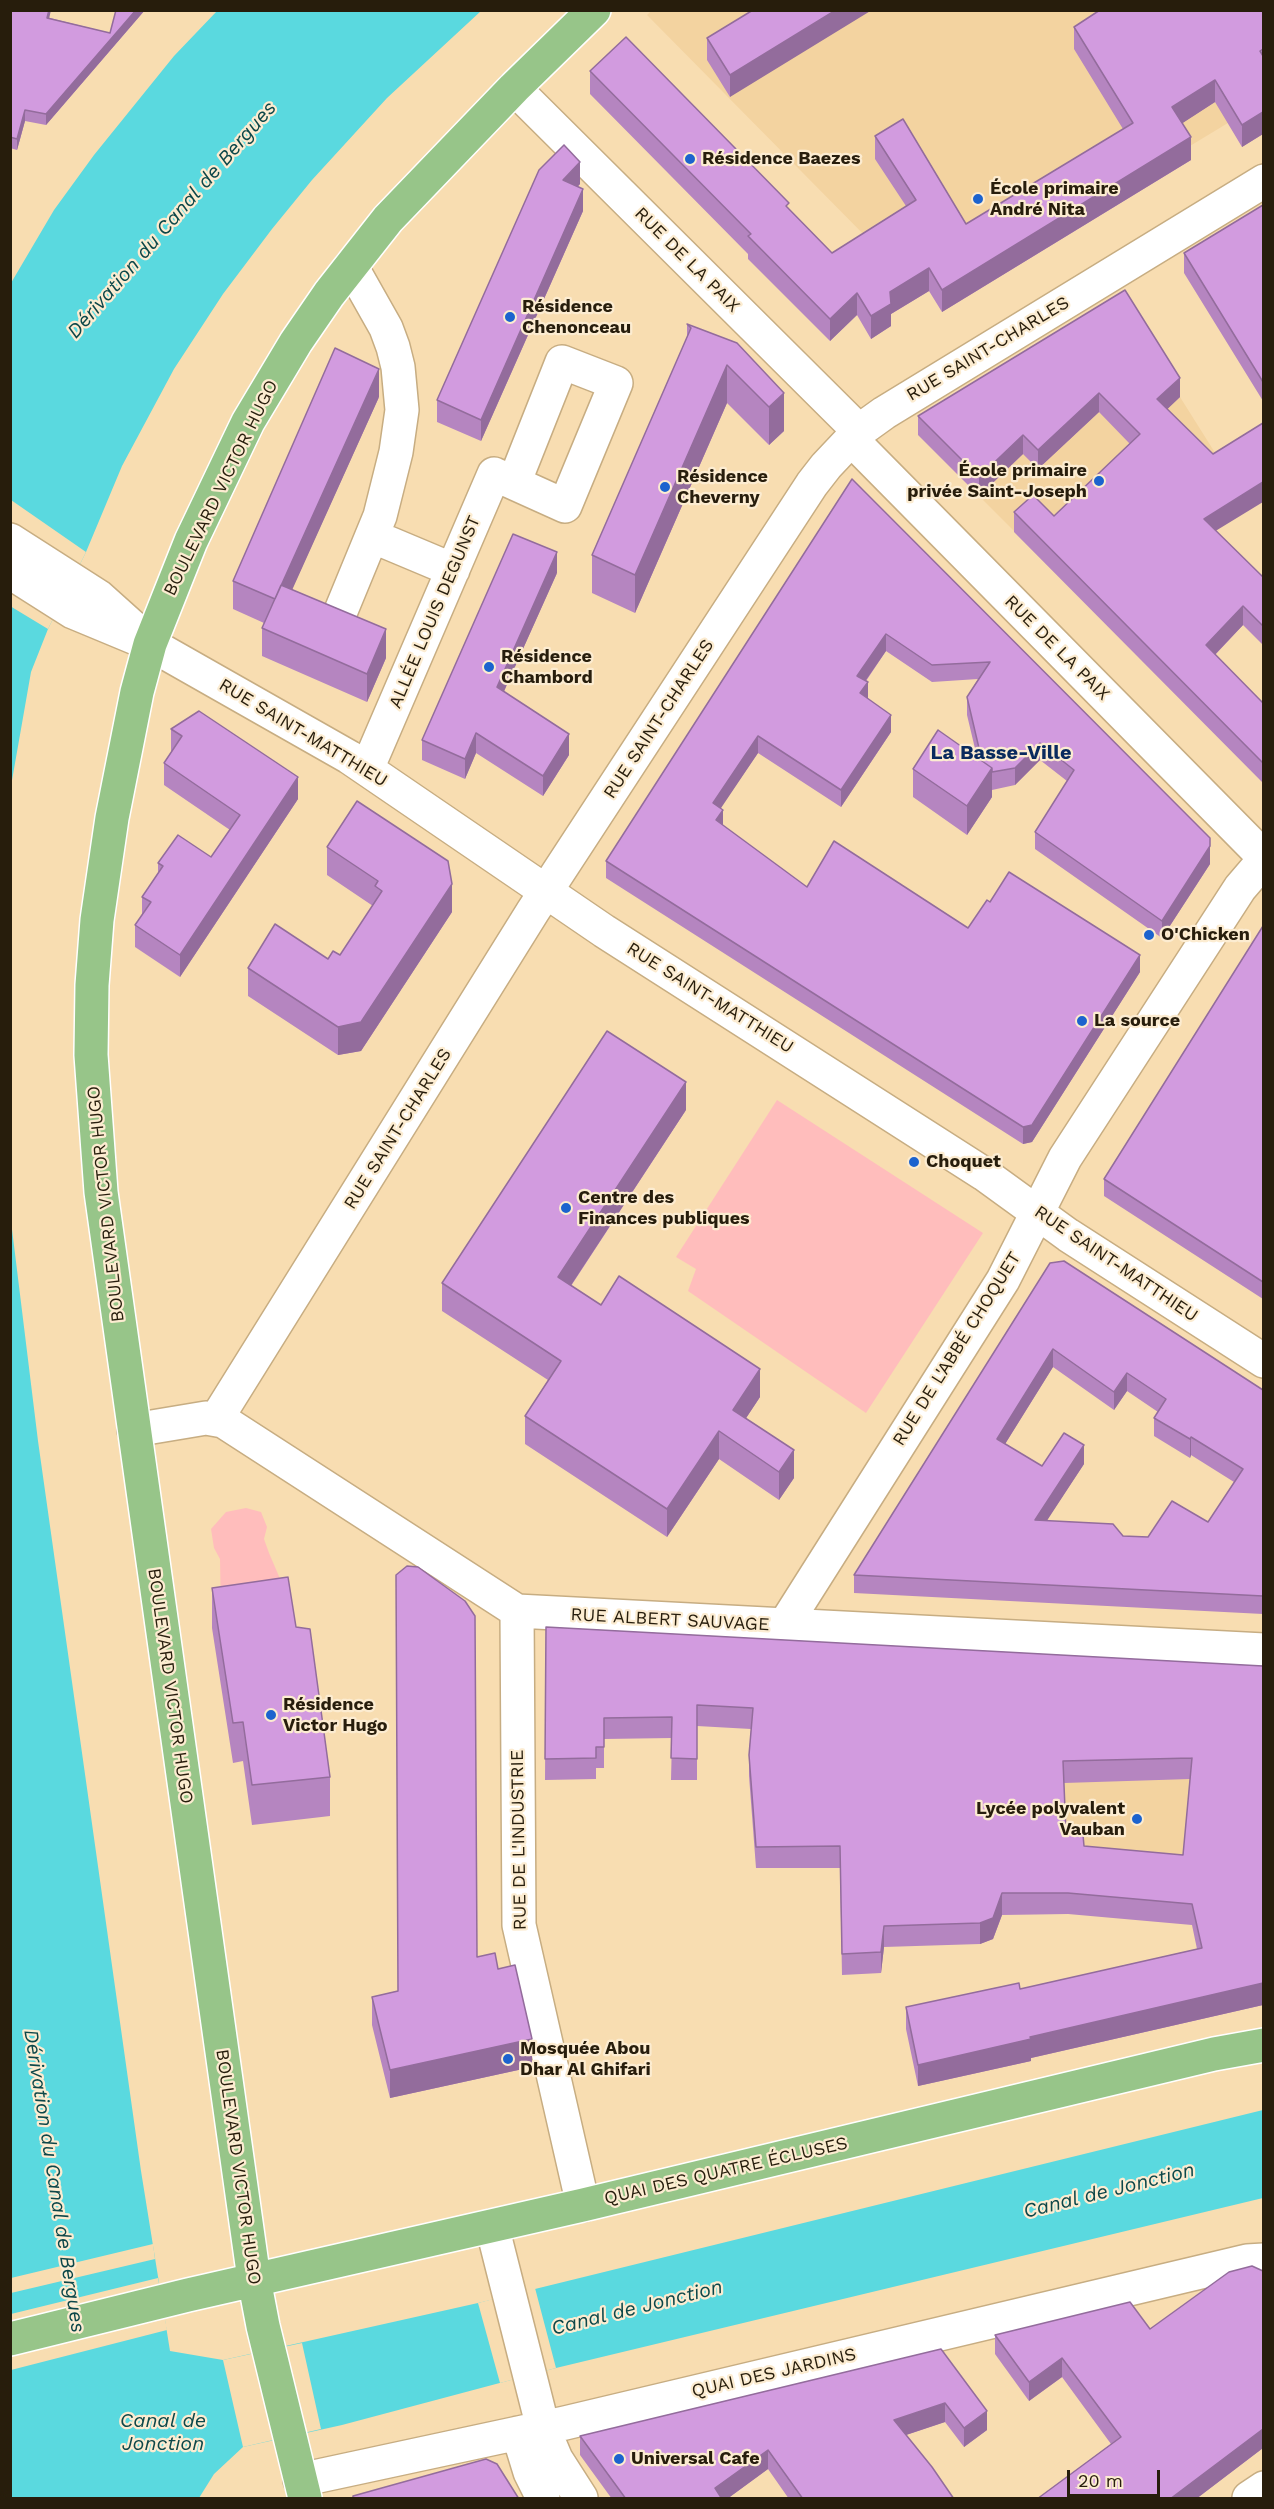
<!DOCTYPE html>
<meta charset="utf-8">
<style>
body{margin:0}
#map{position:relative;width:1274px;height:2509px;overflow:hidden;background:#f8ddb1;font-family:"Work Sans",sans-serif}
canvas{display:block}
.frame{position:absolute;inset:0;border:12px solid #271d0c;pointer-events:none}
.scale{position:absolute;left:1067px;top:2470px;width:93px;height:27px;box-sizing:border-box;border:3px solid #271d0c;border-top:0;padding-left:8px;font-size:18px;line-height:21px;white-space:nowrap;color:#271d0c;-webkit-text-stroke:4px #fcecd1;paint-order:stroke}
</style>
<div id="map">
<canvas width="1274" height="2509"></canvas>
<div class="frame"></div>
<div class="scale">20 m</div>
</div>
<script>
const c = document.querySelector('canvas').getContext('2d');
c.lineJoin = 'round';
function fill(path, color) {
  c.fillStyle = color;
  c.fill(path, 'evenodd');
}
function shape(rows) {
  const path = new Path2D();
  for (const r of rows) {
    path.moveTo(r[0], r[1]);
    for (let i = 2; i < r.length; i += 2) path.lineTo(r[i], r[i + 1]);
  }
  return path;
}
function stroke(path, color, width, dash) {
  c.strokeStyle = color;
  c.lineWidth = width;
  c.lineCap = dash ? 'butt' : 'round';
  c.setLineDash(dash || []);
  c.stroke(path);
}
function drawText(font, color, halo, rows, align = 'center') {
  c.font = font + ' "Work Sans",sans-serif';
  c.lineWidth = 4.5;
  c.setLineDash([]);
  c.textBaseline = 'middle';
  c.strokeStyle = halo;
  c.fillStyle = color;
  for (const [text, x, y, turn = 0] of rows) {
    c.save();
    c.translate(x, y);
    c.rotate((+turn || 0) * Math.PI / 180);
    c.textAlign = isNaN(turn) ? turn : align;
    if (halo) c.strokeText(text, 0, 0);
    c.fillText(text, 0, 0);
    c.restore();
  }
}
fill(shape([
 [652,10,1263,11,1251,109,1185,149,921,277,877,248,647,15],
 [1153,354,1224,467,1120,555,1080,597,979,496,1039,438],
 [1252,1769,1263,1912,1091,1886,1008,1772]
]), '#f3d3a0');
fill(shape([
 [777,1100,983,1233,866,1413,688,1291,696,1269,676,1257],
 [246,1508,261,1512,267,1527,264,1539,269,1553,290,1602,221,1614,220,1559,214,1548,211,1529,226,1512]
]), '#ffbdbc');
fill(shape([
 [217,11,481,11,387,98,312,180,272,229,223,294,174,369,122,466,86,552,48,629,31,672,11,786,11,283,54,210,94,155,174,56],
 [10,1213,38,1441,141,2171,170,2351,223,2360,478,2303,1263,2110,1263,2198,556,2368,342,2425,243,2447,214,2474,199,2498,11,2498]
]), '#5ad9df');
fill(shape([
 [11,500,86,552,48,629,10,606],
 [153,2244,155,2259,11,2293,11,2278],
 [158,2278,167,2330,11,2370,11,2314],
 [535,2288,556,2368,500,2383,478,2303],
 [302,2343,321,2429,243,2447,223,2360]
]), '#f8ddb1');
const minor = shape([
 [514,88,859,431],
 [851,439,1264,857],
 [372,536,453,570],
 [10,540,99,597,138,632],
 [10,572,73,612,150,644,349,757,604,931,984,1174,1068,1235,1264,1361],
 [338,618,380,516,396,452,402,410,398,367,393,347,386,328,351,266],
 [367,769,494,474,514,483,565,506,616,383,562,362,514,483],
 [217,1418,533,911,812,484,826,466,859,431,884,413,1264,181],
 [134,1430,206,1418,223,1421,517,1611,1264,1650],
 [517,1611,519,1925,583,2205],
 [784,1626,1003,1280,1065,1158,1240,888,1264,860],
 [492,2226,543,2428,556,2459,581,2498],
 [518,2433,530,2472,543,2498],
 [300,2480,565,2423,1247,2261,1264,2260],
 [1249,2498,1264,2488]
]);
const major = shape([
 [10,2339,188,2295,583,2205,1214,2054,1264,2045],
 [305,2498,263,2326,254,2279,101,1192,91,1055,92,985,97,920,112,818,137,692,150,644,191,541,248,422,296,342,329,294,388,219,514,88,594,10]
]);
stroke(minor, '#c7ad82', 36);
stroke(major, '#fff', 36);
stroke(minor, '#fff', 33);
stroke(major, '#97c589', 33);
fill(shape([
 [10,10,50,18,110,33,116,10,145,10,46,125,25,121,17,150,10,148],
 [753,10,730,97,707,60,707,38],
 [1263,10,1263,134,1242,147,1215,102,1182,123,1191,160,942,312,929,291,891,314,891,326,871,339,857,315,830,341,748,259,748,254,590,94,590,71,789,209,832,253,906,206,875,159,875,136,966,224,1123,129,1074,49,1074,27],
 [539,170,580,184,577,187,583,211,481,441,437,422,437,400],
 [1263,205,1263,401,1184,273,1184,253],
 [1125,290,1180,397,1167,409,1216,531,1263,577,1263,645,1243,625,1215,655,1263,703,1263,783,1014,532,1014,512,1054,516,1130,444,1099,412,1038,469,1023,454,979,496,918,435,918,416],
 [687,324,737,343,784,431,769,445,727,403,635,613,592,593,592,555,687,337],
 [379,397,292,589,386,658,367,702,262,656,262,628,264,623,233,609,233,581],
 [852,479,1210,838,1210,864,1162,938,1035,849,1035,832,1067,781,1040,760,1015,785,992,790,992,797,967,835,913,797,913,769,977,757,967,715,967,697,978,679,932,682,886,651,866,681,868,698,891,732,841,807,758,753,720,808,723,826,807,887,1140,972,1032,1142,1023,1144,606,878,606,861],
 [557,573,504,691,569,755,543,796,476,753,465,779,422,760,422,740],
 [171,729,298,799,180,977,135,947,135,925,142,915,142,897,158,873,158,863,211,857,230,830,164,785,164,763,172,752,171,751],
 [327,847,452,912,361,1051,338,1055,248,996,248,968,328,959,340,955,373,906,327,875],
 [1263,926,1263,1299,1104,1196,1104,1179],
 [686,1110,571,1286,601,1305,760,1397,746,1418,794,1478,779,1500,719,1459,667,1537,525,1444,525,1416,548,1380,442,1311,442,1283],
 [1050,1263,1263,1390,1263,1614,854,1593,854,1575],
 [1053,1367,1114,1410,1127,1391,1158,1412,1154,1418,1154,1436,1190,1458,1191,1455,1234,1482,1208,1522,1148,1537,1123,1536,1046,1521,1084,1464,1042,1466,1005,1444],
 [212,1588,296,1627,330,1777,330,1816,252,1825,243,1761,233,1763,212,1628],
 [546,1627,1263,1666,1263,2005,1031,2058,1031,2061,918,2086,906,2029,906,2007,1020,1989,1197,1949,1192,1925,1068,1914,1002,1915,993,1939,980,1944,884,1947,881,1973,842,1975,840,1868,756,1868,749,1776,749,1755,751,1729,697,1726,697,1780,671,1780,672,1738,604,1739,604,1768,596,1768,596,1779,545,1780],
 [1190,1779,1183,1855,1084,1846,1066,1833,1064,1783],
 [477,1957,498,1969,532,2067,390,2098,372,2025,372,1997,397,1991],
 [1263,2271,1263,2448,1196,2499,1037,2499,1111,2444,1062,2377,1029,2401,995,2354,995,2335,1150,2329],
 [941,2349,987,2430,964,2447,945,2422,906,2435,954,2499,789,2499,768,2469,727,2499,612,2499,580,2455,580,2436]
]), '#b585c0');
fill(shape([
 [49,10,51,10,47,28,47,18],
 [136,10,145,10,46,125,46,114],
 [836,10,872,10,730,97,730,75],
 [1215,80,1215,102,1172,130,1172,107],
 [25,110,25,121,17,150,17,139],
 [1263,112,1263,134,1242,147,1242,125],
 [1191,137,1191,160,942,312,942,290],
 [580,162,580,184,563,202,563,180],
 [583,189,583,211,481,441,481,420],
 [929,268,929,291,891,314,891,326,871,339,871,316,890,292],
 [857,293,857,315,830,341,830,319],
 [727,365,727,403,635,613,635,575],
 [379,369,379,397,275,628,275,599],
 [1180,378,1180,397,1157,419,1157,399],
 [784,393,784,431,769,445,769,407],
 [1099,393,1099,412,1038,469,1038,450],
 [1023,435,1023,454,979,496,979,477],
 [1263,482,1263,502,1204,538,1204,519],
 [557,552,557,573,497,707,497,687],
 [1243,606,1243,625,1206,664,1206,645],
 [386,629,386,658,367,702,367,674],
 [886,634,886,651,857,693,857,676],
 [868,682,868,699,860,693],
 [891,715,891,732,841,807,841,790],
 [476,733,476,753,465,779,465,759],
 [569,734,569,755,543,796,543,776],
 [758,736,758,753,713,820,713,803],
 [1040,743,1040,760,1015,785,1015,768],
 [992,768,992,797,967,835,967,806],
 [298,777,298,799,180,977,180,955],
 [723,810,723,827,716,820],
 [1210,846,1210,864,1162,938,1162,921],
 [452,884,452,912,361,1051,338,1055,338,1027],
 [1140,955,1140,972,1032,1142,1023,1144,1023,1127],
 [686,1082,686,1110,558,1305,558,1277],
 [1053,1349,1053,1367,997,1457,997,1439],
 [760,1369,760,1397,733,1438,733,1410],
 [1127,1373,1127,1391,1114,1410,1114,1392],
 [719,1431,719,1459,667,1537,667,1509],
 [1191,1437,1191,1455,1190,1458,1190,1439],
 [1084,1445,1084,1464,1035,1539,1035,1520],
 [794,1450,794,1478,779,1500,779,1472],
 [1002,1893,1002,1915,993,1939,980,1944,980,1923],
 [884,1926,884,1947,881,1973,881,1952],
 [1263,1983,1263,2005,1031,2058,1031,2061,918,2086,918,2065,1030,2037],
 [532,2039,532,2067,390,2098,390,2070],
 [1062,2358,1062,2377,1029,2401,1029,2382],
 [945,2403,945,2422,894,2439,894,2420],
 [987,2411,987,2430,964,2447,964,2428],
 [1263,2429,1263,2448,1196,2499,1170,2499],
 [768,2450,768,2469,727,2499,715,2499,715,2488]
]), '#936c9c');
const building = shape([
 [10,10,49,10,47,18,110,33,116,10,136,10,46,114,25,110,17,139,10,137,10,10],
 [753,10,836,10,730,75,707,38,753,10],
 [1100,10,1263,10,1263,49,1260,51,1263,56,1263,112,1242,125,1215,80,1172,107,1191,137,942,290,929,268,890,292,891,304,871,316,857,293,830,319,748,236,751,234,590,71,626,37,789,203,786,206,832,253,916,200,875,136,903,119,966,224,1133,123,1074,27,1100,10],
 [564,145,580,162,563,180,583,189,481,420,437,400,539,170,564,145],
 [1263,205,1263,382,1184,253,1263,205],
 [1125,290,1180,378,1157,399,1213,454,1263,423,1263,482,1204,519,1263,577,1263,626,1243,606,1206,645,1263,703,1263,763,1014,512,1033,495,1054,516,1140,434,1099,393,1038,450,1023,435,979,477,918,416,1125,290],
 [687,324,737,343,784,393,769,407,727,365,635,575,592,555,691,328,687,324],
 [335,348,379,369,275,599,233,581,335,348],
 [852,479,1210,838,1210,846,1162,921,1035,832,1074,770,1040,743,1015,768,992,772,992,768,982,761,967,697,990,662,932,665,886,634,857,676,868,682,860,693,891,715,841,790,758,736,713,803,723,810,716,820,807,887,834,841,968,928,987,900,990,902,1009,872,1140,955,1032,1125,1023,1127,606,861,852,479],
 [513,534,557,552,497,687,569,734,543,776,476,733,465,759,422,740,513,534],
 [281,585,386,629,367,674,262,628,281,585],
 [199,711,298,777,180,955,135,925,151,902,142,897,163,866,158,863,178,835,211,857,240,815,164,763,182,736,171,729,199,711],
 [938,730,992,768,967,806,913,769,938,730],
 [357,801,448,861,452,884,361,1022,338,1027,248,968,275,924,328,959,333,951,340,955,382,891,375,886,378,881,327,847,357,801],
 [1263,926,1263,1282,1104,1179,1263,926],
 [607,1031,686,1082,558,1277,601,1305,619,1276,760,1369,733,1410,794,1450,779,1472,719,1431,667,1509,525,1416,561,1361,442,1283,607,1031],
 [1064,1261,1263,1390,1263,1596,854,1575,1050,1263,1064,1261],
 [1053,1349,1114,1392,1127,1373,1166,1399,1154,1418,1190,1439,1191,1437,1243,1469,1208,1522,1172,1501,1148,1537,1123,1536,1113,1524,1035,1520,1084,1445,1064,1433,1042,1466,997,1439,1053,1349],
 [407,1566,418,1567,465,1601,475,1616,477,1957,495,1953,498,1969,515,1965,532,2039,390,2070,372,1997,398,1991,396,1575,407,1566],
 [288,1577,296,1627,310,1629,330,1777,252,1785,243,1722,233,1723,212,1588,288,1577],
 [546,1627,1263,1666,1263,1983,1030,2037,1031,2039,918,2065,906,2007,1019,1983,1020,1989,1202,1948,1192,1904,1068,1893,1002,1893,993,1918,980,1923,884,1926,881,1952,842,1954,840,1846,756,1847,749,1755,753,1708,697,1705,697,1759,671,1758,672,1717,604,1718,604,1747,596,1747,596,1758,545,1759,546,1627],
 [1192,1758,1183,1855,1084,1846,1083,1835,1066,1833,1063,1761,1192,1758],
 [1252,2266,1263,2271,1263,2429,1170,2499,1037,2499,1121,2437,1062,2358,1029,2382,995,2335,1130,2302,1150,2329,1229,2272,1252,2266],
 [941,2349,987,2411,964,2428,945,2403,894,2420,932,2467,954,2499,803,2499,768,2450,715,2488,722,2499,626,2499,580,2436,941,2349],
 [486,2459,497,2464,519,2499,353,2499,353,2496,486,2459]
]);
fill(building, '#d29bdf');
stroke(building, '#936c9c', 1.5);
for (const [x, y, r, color] of [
 [690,159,6,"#1c63ce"],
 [978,199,6,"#1c63ce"],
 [510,317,6,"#1c63ce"],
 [1099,481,6,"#1c63ce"],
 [665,487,6,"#1c63ce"],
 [489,667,6,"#1c63ce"],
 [1149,935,6,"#1c63ce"],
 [1082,1021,6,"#1c63ce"],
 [914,1162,6,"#1c63ce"],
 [566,1208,6,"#1c63ce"],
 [271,1715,6,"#1c63ce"],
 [1137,1819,6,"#1c63ce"],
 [508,2059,6,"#1c63ce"],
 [619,2459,6,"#1c63ce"]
]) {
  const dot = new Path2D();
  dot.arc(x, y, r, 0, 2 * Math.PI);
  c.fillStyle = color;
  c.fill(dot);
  stroke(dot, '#fcecd1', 2);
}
drawText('bold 18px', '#271d0c', '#fcecd1', [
 ["Résidence Baezes",702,159],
 ["École primaire",990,189],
 ["André Nita",990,210],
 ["Résidence",522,307],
 ["Chenonceau",522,328],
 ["École primaire",1087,471,"right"],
 ["privée Saint-Joseph",1087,492,"right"],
 ["Résidence",677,477],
 ["Cheverny",677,498],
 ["Résidence",501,657],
 ["Chambord",501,678],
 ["O'Chicken",1161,935],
 ["La source",1094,1021],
 ["Choquet",926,1162],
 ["Centre des",578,1198],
 ["Finances publiques",578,1219],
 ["Résidence",283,1705],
 ["Victor Hugo",283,1726],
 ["Lycée polyvalent",1125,1809,"right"],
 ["Vauban",1125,1830,"right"],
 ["Mosquée Abou",520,2049],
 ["Dhar Al Ghifari",520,2070],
 ["Universal Cafe",631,2459]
], 'left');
drawText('18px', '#271d0c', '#fcecd1', [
 ["RUE DE LA PAIX",687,260,45],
 ["RUE SAINT-CHARLES",988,349,-31],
 ["BOULEVARD VICTOR HUGO",221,488,-64],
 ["ALLÉE LOUIS DEGUNST",435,612,-67],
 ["RUE DE LA PAIX",1057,648,45],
 ["RUE SAINT-CHARLES",659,719,-57],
 ["RUE SAINT-MATTHIEU",303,733,31],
 ["RUE SAINT-MATTHIEU",710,998,32],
 ["RUE SAINT-CHARLES",398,1129,-58],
 ["BOULEVARD VICTOR HUGO",106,1204,-96],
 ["RUE SAINT-MATTHIEU",1116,1264,34],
 ["RUE DE L'ABBÉ CHOQUET",957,1349,-58],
 ["RUE ALBERT SAUVAGE",670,1620,3],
 ["BOULEVARD VICTOR HUGO",170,1686,82],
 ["RUE DE L'INDUSTRIE",519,1840,-91],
 ["BOULEVARD VICTOR HUGO",238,2167,82],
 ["QUAI DES QUATRE ÉCLUSES",726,2171,-13],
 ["QUAI DES JARDINS",774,2373,-13]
]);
drawText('italic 20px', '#0c4749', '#fcecd1', [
 ["Dérivation du Canal de Bergues",172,220,-49],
 ["Dérivation du Canal de Bergues",54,2181,81],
 ["Canal de Jonction",1109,2191,-14],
 ["Canal de Jonction",637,2308,-14],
 ["Canal de",163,2421],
 ["Jonction",163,2444]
]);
drawText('bold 20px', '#092a5e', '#fcecd1', [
 ["La Basse-Ville",1001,753]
]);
</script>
